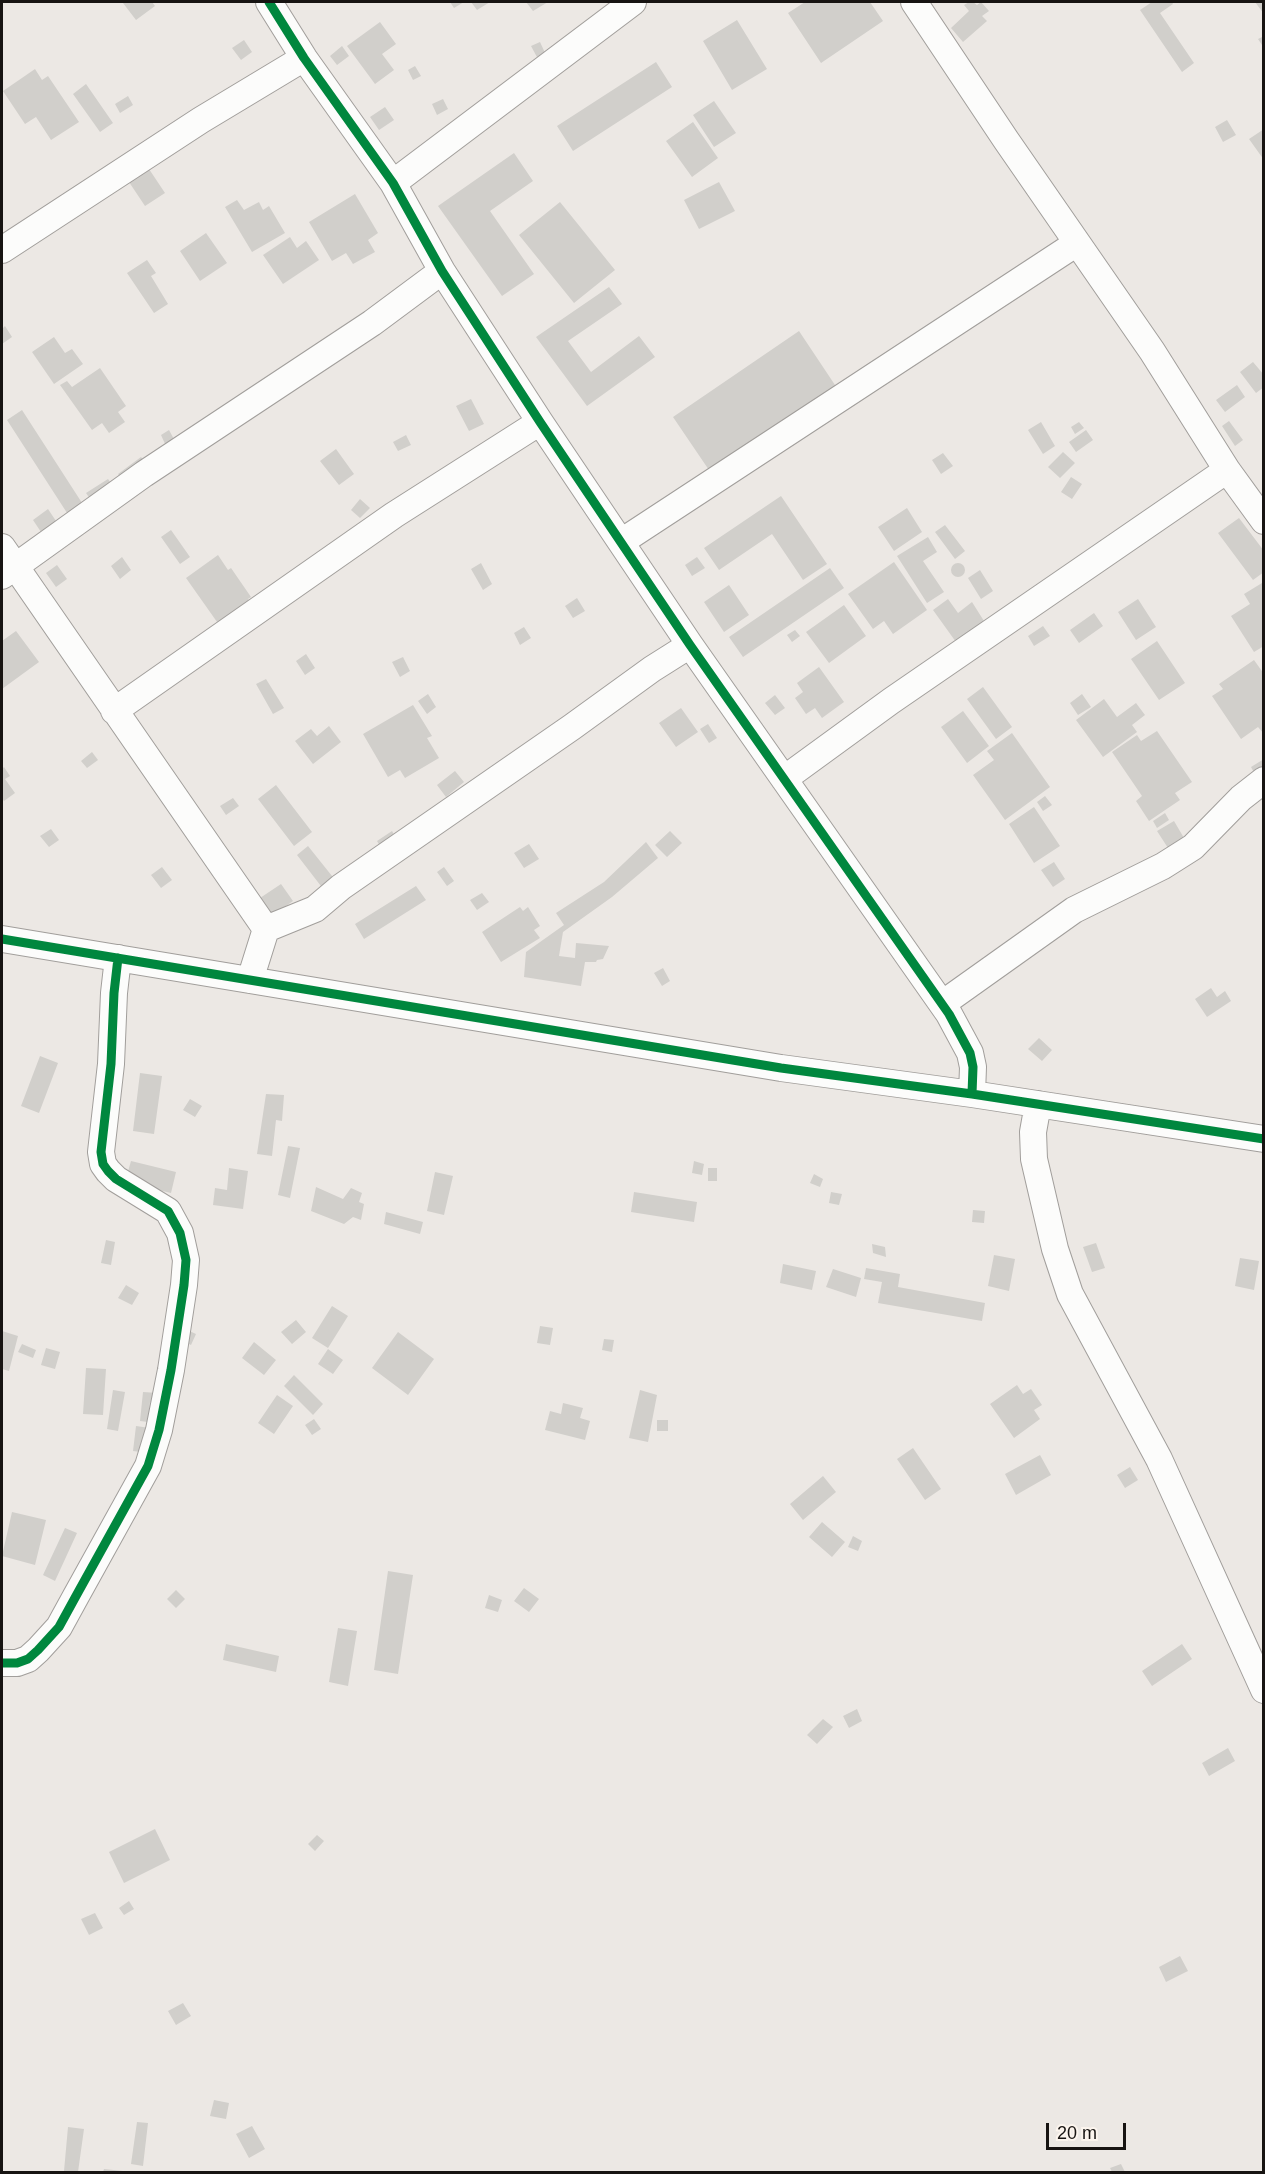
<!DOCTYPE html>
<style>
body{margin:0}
#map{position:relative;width:1265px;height:2174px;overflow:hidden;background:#ece8e4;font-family:Arial,sans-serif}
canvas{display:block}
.frame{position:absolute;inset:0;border:3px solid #171412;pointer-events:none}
.scale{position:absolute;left:1046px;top:2123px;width:80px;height:27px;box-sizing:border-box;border:3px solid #171412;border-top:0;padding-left:8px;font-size:18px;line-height:21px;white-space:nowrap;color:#171412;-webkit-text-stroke:4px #fcf5ee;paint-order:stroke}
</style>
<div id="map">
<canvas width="1265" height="2174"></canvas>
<div class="frame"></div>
<div class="scale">20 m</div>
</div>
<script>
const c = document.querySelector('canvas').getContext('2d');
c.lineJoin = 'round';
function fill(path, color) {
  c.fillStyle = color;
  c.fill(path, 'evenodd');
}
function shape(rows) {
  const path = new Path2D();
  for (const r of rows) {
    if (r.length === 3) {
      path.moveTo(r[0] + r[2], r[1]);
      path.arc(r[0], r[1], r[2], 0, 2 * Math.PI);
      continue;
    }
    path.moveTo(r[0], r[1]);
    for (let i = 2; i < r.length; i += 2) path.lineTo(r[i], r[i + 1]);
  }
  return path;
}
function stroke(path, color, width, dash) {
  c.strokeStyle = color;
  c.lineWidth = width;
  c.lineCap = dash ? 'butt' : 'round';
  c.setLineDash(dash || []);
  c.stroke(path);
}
fill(shape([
 [125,2,152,2,155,6,136,20,123,3],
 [450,2,464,2,454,8],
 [471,2,490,2,477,10],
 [526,2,548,2,533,11],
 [805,2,870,2,883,21,821,63,788,13],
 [969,2,973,2,977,5,981,2,989,11,982,16,987,21,963,42,951,28,969,11,964,5],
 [1152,2,1172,2,1173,4,1160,13,1194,63,1182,72,1140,10],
 [1255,2,1264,2,1264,14],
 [737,20,767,69,732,90,703,41],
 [380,22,396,44,382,54,394,70,375,84,347,46],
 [1264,36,1264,48,1258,39],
 [244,40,252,52,241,60,232,48],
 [540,42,546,55,538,59,531,46],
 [342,46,349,56,337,65,330,56],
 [656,62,672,87,573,151,557,126],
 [415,66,421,76,413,80,408,70],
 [35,69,42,80,48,76,79,122,51,140,36,117,25,124,3,91],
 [86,84,113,123,100,132,73,94],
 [128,96,133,105,120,113,115,104],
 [443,99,448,109,437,115,432,104],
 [714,101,736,133,714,147,693,115],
 [385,107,394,120,379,130,370,117],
 [1227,120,1236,135,1223,142,1215,127],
 [693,122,718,158,692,177,666,141],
 [1264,129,1264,160,1249,139],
 [514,153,533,181,490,211,534,274,502,296,438,206],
 [149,169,165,193,145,206,129,182],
 [719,182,735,211,699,229,684,200],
 [355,194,378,233,368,240,375,252,353,264,346,253,332,261,309,222],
 [237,200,244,210,259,202,263,210,269,206,285,233,252,252,225,207],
 [560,202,615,270,574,303,519,235],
 [206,233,227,263,200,281,180,251],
 [290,237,297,248,306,241,319,260,283,284,263,255],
 [147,260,156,273,151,276,168,304,154,313,127,273],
 [609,287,622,304,568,341,591,372,639,336,655,357,587,406,536,337],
 [5,326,12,337,2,344,2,329],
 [799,331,839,391,713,476,673,417],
 [54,337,65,353,72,349,83,364,54,384,32,352],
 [1253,362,1264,375,1264,387,1256,393,1240,372],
 [100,368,126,406,118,412,125,422,109,433,102,423,92,430,60,385,67,381,72,387],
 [1237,385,1245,397,1225,412,1216,400],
 [471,399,484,424,469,431,456,406],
 [22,410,84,506,69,516,7,420],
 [1229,421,1243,440,1235,446,1222,426],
 [1041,422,1055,446,1043,454,1028,430],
 [1079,422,1084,428,1075,434,1071,427],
 [169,430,175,441,166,446,161,435],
 [1086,430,1093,440,1076,452,1069,442],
 [406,435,411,445,398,451,393,442],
 [336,449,354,474,339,485,320,461],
 [1063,452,1075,463,1060,478,1048,467],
 [943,453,953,466,941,474,932,460],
 [141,457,149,466,125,484,118,474],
 [1071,477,1082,484,1072,499,1061,492],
 [108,479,115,489,93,503,86,493],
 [781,496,827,564,803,580,772,534,719,570,704,548],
 [360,499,370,508,360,518,351,510],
 [907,508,922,532,894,551,878,527],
 [48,509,56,521,41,532,33,520],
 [1239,518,1264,551,1264,572,1253,580,1218,533],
 [945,525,965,551,955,559,935,532],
 [171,530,190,557,180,564,161,537],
 [928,537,937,552,923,561,944,592,927,603,897,556],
 [218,555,228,570,231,568,251,597,248,599,254,607,222,629,186,578],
 [122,557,131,570,120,579,111,566],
 [697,557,705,568,692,576,685,565],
 [894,562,927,610,893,634,884,621,873,629,848,594],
 [481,563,492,584,483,590,471,569],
 [958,570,7],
 [57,565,67,579,56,587,46,573],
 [830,568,844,588,743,657,729,637],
 [980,570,993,591,981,599,968,578],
 [1262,583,1264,586,1264,646,1254,652,1231,616,1250,604,1244,594],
 [729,585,749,615,724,632,704,602],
 [577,598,585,611,573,618,565,606],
 [948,599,958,613,972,602,989,629,961,649,933,610],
 [1138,599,1156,627,1136,640,1118,612],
 [844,605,866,636,829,663,806,632],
 [1094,613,1103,626,1079,643,1070,630],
 [1043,626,1050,636,1034,646,1028,636],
 [524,627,531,638,520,645,514,633],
 [795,630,800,636,792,642,787,635],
 [16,631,39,662,2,689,2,641],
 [1157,641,1185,683,1159,700,1131,659],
 [306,654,315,668,305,675,296,661],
 [403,657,410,671,400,677,392,662],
 [1254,660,1264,674,1264,734,1258,727,1241,739,1212,696,1223,689,1219,684],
 [819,667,844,702,822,718,815,708,806,714,795,698,803,692,797,683],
 [266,679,284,708,273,714,256,684],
 [983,687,1012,727,996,739,967,699],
 [428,694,436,707,427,714,418,701],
 [1082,694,1091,707,1078,715,1070,703],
 [775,695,785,708,775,715,765,703],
 [1104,699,1117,717,1136,703,1145,715,1132,725,1137,732,1103,757,1076,720],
 [413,705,432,736,427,738,439,758,405,778,400,770,388,777,363,734],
 [681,708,698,732,676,747,659,723],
 [963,711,989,746,967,763,941,727],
 [708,724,717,738,709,743,700,729],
 [329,726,341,742,313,764,295,741,311,729,317,736],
 [1157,731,1192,782,1175,793,1180,800,1149,821,1136,801,1142,796,1112,752,1137,735,1141,741],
 [1012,733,1050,787,1005,820,973,775,994,760,987,751],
 [92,752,98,760,87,768,81,761],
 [1264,759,1264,774,1257,778,1251,767],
 [4,767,10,776,5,779,15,793,4,801,2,798,2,769],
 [455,771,464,782,446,797,437,785],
 [276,785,312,832,294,846,258,799],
 [1045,796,1052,805,1043,811,1037,802],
 [233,798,239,806,226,815,220,806],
 [1034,807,1060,846,1034,863,1009,824],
 [1165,813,1169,820,1157,828,1153,821],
 [1174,821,1184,838,1168,848,1157,831],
 [51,829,59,840,49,847,40,836],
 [392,831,399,843,384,853,377,841],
 [670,831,682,843,667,857,655,845],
 [646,842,658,858,612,897,563,932,559,956,575,958,576,943,609,946,603,959,597,960,596,962,585,962,581,986,524,977,526,952,564,925,556,913,604,882],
 [529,844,539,859,524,868,514,853],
 [308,846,336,881,324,890,297,855],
 [1054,862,1065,879,1053,887,1041,870],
 [162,867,172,880,161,888,151,875],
 [444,867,454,881,447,886,437,872],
 [281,884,293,901,272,916,260,898],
 [416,886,426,900,364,939,355,924],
 [482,893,489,902,477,910,470,900],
 [520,907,523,911,528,907,540,926,534,930,540,938,501,962,482,932],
 [663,968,670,981,662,986,654,973],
 [1211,988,1217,997,1225,991,1231,1001,1207,1017,1195,999],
 [1039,1038,1052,1050,1042,1061,1028,1049],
 [40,1056,58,1063,39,1113,21,1106],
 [140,1073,162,1076,154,1134,133,1131],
 [266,1094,284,1095,282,1121,276,1120,272,1156,257,1154],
 [190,1099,202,1106,195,1117,183,1110],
 [288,1146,300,1148,290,1198,278,1195],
 [131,1161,176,1172,171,1193,125,1182],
 [694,1161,704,1164,702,1175,692,1173],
 [229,1168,248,1171,243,1209,213,1205,215,1188,227,1190],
 [708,1168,717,1168,717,1181,708,1181],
 [435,1172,453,1176,444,1215,427,1211],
 [814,1174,823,1179,820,1187,810,1183],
 [316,1187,343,1199,351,1188,362,1193,359,1202,364,1204,361,1220,353,1217,344,1224,311,1211],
 [634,1192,697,1202,694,1222,631,1212],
 [831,1192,842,1194,839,1205,829,1203],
 [973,1210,985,1211,984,1223,972,1222],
 [386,1212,423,1222,420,1234,384,1224],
 [106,1240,115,1242,111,1265,101,1263],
 [1096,1243,1105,1268,1092,1272,1083,1247],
 [872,1244,885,1247,886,1257,873,1253],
 [994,1255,1015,1259,1009,1291,988,1286],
 [1240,1258,1259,1261,1254,1290,1235,1286],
 [783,1264,816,1271,812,1290,780,1283],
 [866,1268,900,1274,898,1287,985,1303,982,1321,878,1303,882,1282,864,1279],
 [833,1269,861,1278,856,1297,826,1287],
 [126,1285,139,1293,132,1305,118,1298],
 [332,1306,348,1316,328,1348,312,1338],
 [296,1320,306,1332,292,1344,281,1332],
 [540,1326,553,1328,550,1345,537,1343],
 [185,1329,196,1334,191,1345,180,1340],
 [2,1331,18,1336,9,1371,2,1369],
 [398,1332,434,1359,408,1395,372,1368],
 [604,1339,614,1340,612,1352,602,1350],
 [254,1342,276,1360,264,1375,242,1358],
 [22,1344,36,1350,33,1358,18,1352],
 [46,1348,60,1352,55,1369,41,1365],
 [328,1349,343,1360,333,1374,318,1364],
 [86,1368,106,1369,103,1415,83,1414],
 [294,1375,323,1404,313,1415,284,1386],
 [1017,1385,1023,1394,1031,1389,1042,1405,1034,1410,1040,1419,1014,1438,990,1404],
 [113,1390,125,1392,118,1431,107,1429],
 [640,1390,657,1395,648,1442,629,1438],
 [143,1392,158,1393,154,1403,150,1402,148,1422,140,1421],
 [277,1395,293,1406,274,1434,258,1423],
 [563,1403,583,1408,580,1418,590,1421,585,1440,545,1430,550,1411,561,1414],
 [314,1419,321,1429,312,1435,305,1425],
 [657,1420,668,1420,668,1431,657,1431],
 [136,1426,150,1428,148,1453,133,1451],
 [913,1448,941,1489,925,1500,897,1459],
 [1040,1455,1051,1475,1016,1495,1005,1474],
 [1130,1467,1138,1480,1125,1488,1117,1475],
 [823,1476,836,1492,803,1520,790,1504],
 [12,1512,46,1520,35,1565,2,1556],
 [822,1522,845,1542,832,1557,809,1537],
 [65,1528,77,1533,55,1581,43,1575],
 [853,1536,862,1541,858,1551,848,1547],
 [388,1571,413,1575,398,1674,374,1670],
 [524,1588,539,1599,529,1612,514,1601],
 [176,1590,185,1599,176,1608,167,1599],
 [489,1595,502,1600,498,1612,485,1608],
 [338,1628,357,1631,348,1686,329,1682],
 [226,1644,279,1656,276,1672,223,1660],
 [1182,1644,1192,1659,1152,1686,1142,1671],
 [857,1709,862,1721,849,1728,843,1716],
 [823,1719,833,1727,817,1744,807,1735],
 [1228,1748,1235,1761,1209,1776,1202,1763],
 [155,1829,170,1860,124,1883,109,1852],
 [317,1835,324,1841,315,1851,308,1844],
 [129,1901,134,1909,124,1915,119,1908],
 [95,1913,103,1928,89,1935,81,1919],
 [1180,1956,1188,1971,1166,1982,1159,1967],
 [183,2003,191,2016,176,2025,168,2011],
 [214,2100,229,2103,226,2119,210,2116],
 [137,2122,148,2123,143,2166,131,2164],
 [252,2126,265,2149,249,2158,236,2134],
 [68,2127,84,2129,78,2172,64,2171],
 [1121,2164,1125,2172,1112,2172,1110,2168],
 [104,2169,123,2171,123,2172,103,2172]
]), '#d1cfcb');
const minor = shape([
 [269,2,304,58,393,183,442,271,540,422,690,645,949,1014,970,1053,973,1067,972,1094],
 [914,2,1006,140,1152,351,1227,470,1264,521],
 [393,183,633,2],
 [2,250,201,120,304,58],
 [621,542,1077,243],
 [2,547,266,929],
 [2,576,144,474,372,323,442,271],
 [114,711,394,515,540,422],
 [784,779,891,701,1227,470],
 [2,939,781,1068,972,1094,1264,1139],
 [250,980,266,929,315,909,341,887,572,727,652,669,690,645],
 [942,1004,1074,910,1163,866,1193,847,1241,798,1264,780],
 [1038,1104,1033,1132,1034,1159,1055,1249,1070,1294,1159,1459,1264,1690],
 [2,1663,17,1663,28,1659,38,1650,59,1627,76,1596,148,1466,159,1430,171,1370,184,1285,186,1260,180,1233,168,1211,116,1179,108,1171,103,1164,101,1152,111,1064,114,993,118,958]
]);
stroke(minor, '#a19e9b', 28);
stroke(minor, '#fcfcfb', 26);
stroke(shape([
 [269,2,304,58,393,183,442,271,540,422,690,645,949,1014,970,1053,973,1067,972,1094],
 [2,939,781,1068,972,1094,1264,1139],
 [2,1663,17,1663,28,1659,38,1650,59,1627,76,1596,148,1466,159,1430,171,1370,184,1285,186,1260,180,1233,168,1211,116,1179,108,1171,103,1164,101,1152,111,1064,114,993,118,958]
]), '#00873e', 9);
</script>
